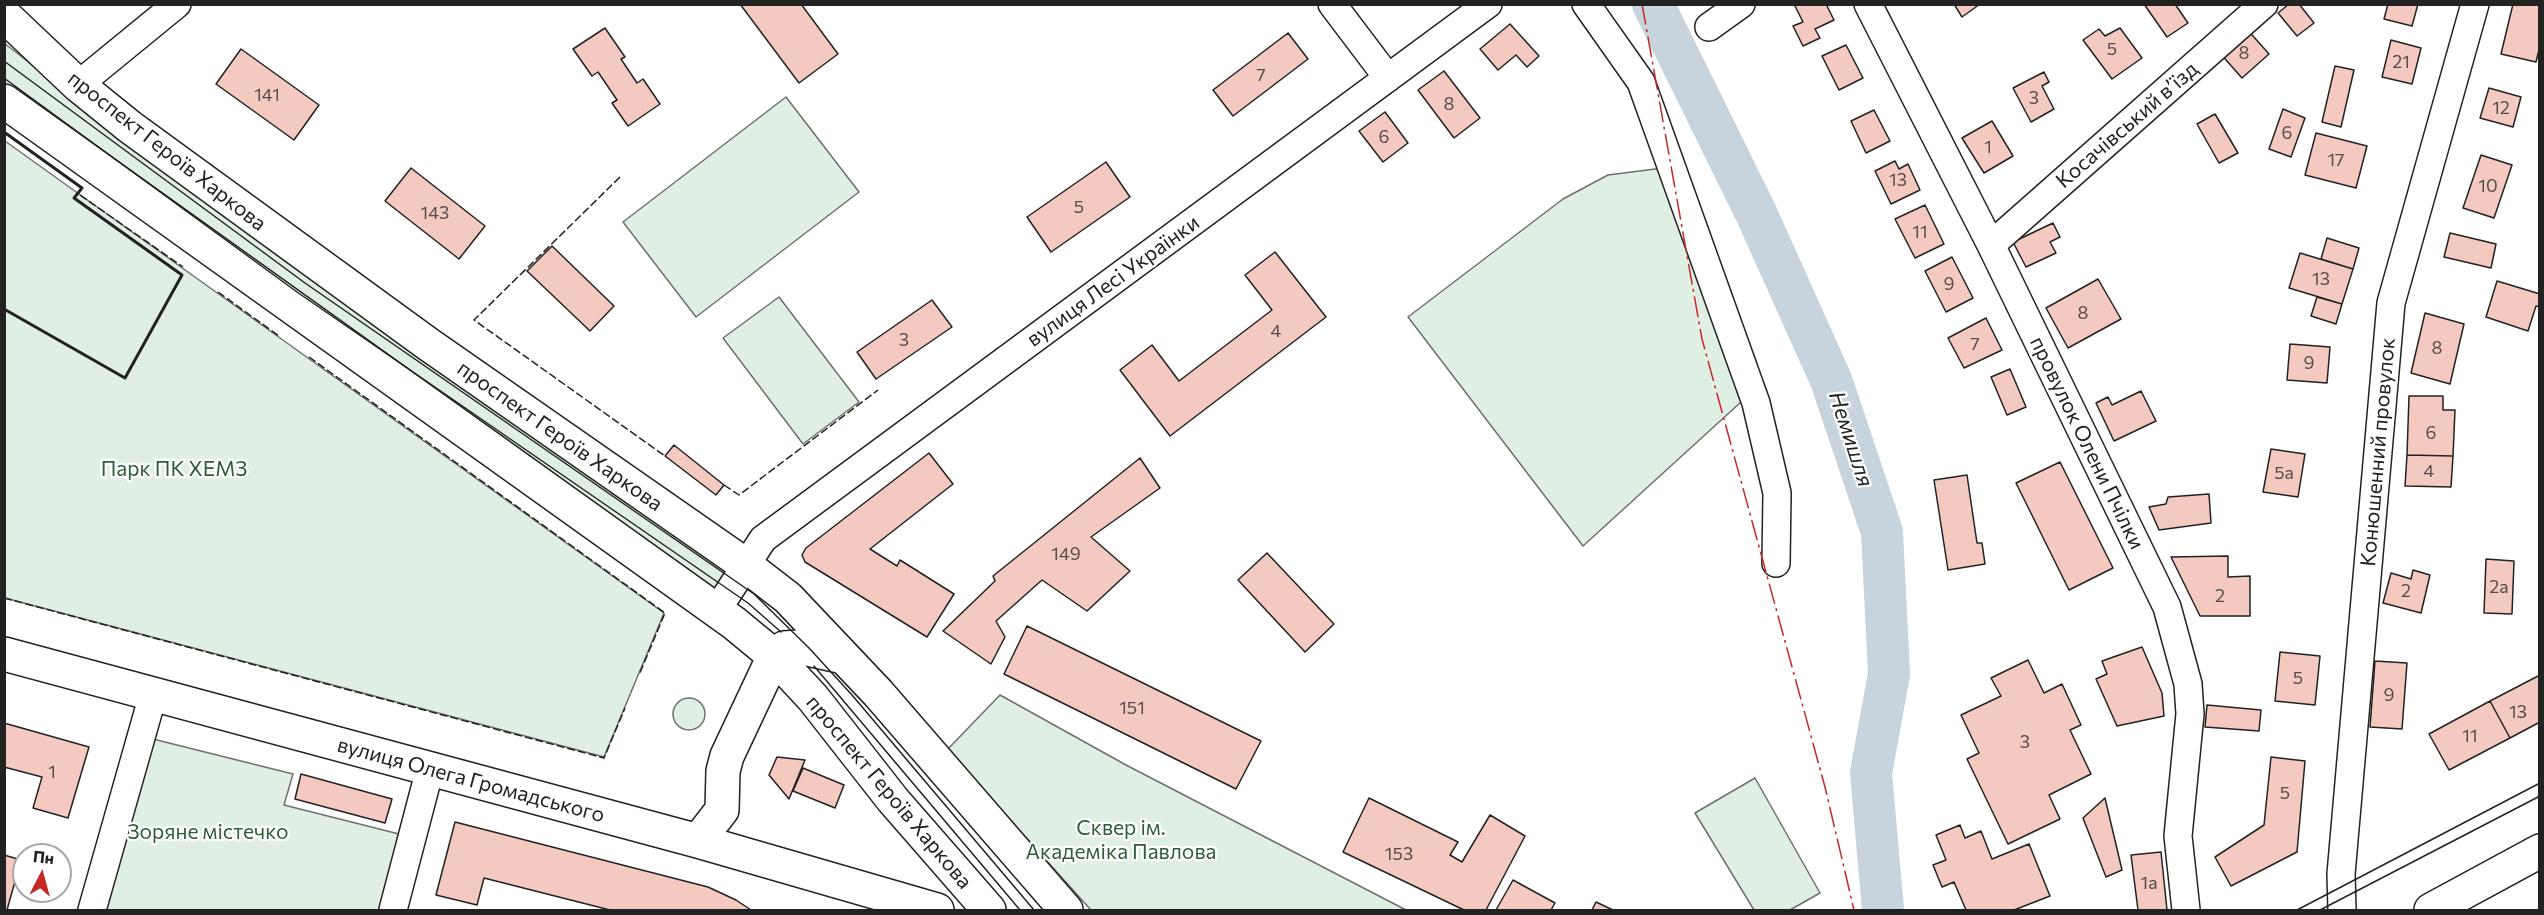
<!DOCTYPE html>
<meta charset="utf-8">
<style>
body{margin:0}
#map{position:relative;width:2544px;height:915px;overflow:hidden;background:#fff;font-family:Commissioner,sans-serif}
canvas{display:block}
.frame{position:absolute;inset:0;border:6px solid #222;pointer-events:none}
.north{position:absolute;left:12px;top:843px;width:60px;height:60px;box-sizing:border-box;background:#fff;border:2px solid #a7a7a7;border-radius:50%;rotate:6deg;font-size:16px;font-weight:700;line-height:24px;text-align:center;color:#222}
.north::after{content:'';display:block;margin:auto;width:21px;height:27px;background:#c62828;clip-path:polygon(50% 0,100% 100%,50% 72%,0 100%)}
</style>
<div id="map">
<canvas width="2544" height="915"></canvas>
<div class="frame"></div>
<div class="north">Пн</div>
</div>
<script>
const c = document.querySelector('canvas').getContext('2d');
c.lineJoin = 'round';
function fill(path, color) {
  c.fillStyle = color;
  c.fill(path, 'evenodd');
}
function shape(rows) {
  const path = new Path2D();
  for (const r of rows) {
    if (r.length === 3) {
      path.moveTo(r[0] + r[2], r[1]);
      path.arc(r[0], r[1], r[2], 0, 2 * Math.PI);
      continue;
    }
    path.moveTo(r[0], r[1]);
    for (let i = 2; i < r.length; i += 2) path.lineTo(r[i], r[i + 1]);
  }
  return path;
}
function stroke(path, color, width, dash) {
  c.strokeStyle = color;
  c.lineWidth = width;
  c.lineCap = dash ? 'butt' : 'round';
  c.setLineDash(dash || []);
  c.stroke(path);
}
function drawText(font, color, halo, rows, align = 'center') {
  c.font = font + ' Commissioner,sans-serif';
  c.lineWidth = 4.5;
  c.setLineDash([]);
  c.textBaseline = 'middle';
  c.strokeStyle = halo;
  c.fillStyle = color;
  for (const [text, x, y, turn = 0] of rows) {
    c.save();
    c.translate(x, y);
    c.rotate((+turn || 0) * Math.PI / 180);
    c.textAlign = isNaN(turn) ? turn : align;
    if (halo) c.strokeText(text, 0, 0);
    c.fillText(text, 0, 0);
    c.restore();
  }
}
const green = shape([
 [4,43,208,201,730,569,716,589,430,393,5,89,4,43],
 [786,97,859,192,696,317,623,222,786,97],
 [5,141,664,613,604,757,5,598,5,141],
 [1671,167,1752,392,1583,546,1408,317,1563,199,1608,175,1671,167],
 [779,297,859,402,803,444,723,338,779,297],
 [1000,695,1126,765,1406,910,1091,910,947,750,1000,695],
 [689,714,16],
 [153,739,293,774,284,805,403,835,384,910,104,910,153,739],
 [1755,778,1820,893,1790,910,1754,910,1695,813,1755,778]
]);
fill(green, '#e0efe3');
stroke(green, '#6f6f6f', 1.5);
stroke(shape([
 [1653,4,1756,213,1831,380,1882,532,1889,674,1871,773,1883,910]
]), '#c7d3dd', 42);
const building = shape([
 [740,4,801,4,838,54,799,83,740,4],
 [1794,4,1826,4,1834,20,1815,29,1820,38,1803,46,1793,26,1803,22,1794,4],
 [1954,4,1980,4,1962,17,1954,4],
 [2144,4,2175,4,2188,23,2167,37,2144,4],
 [2289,4,2299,4,2314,23,2297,36,2278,13,2289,4],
 [2388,4,2418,4,2412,26,2384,19,2388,4],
 [2513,4,2540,4,2540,46,2536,62,2501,54,2513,4],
 [1510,24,1539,56,1527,67,1516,55,1498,70,1480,49,1510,24],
 [2245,27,2269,54,2242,78,2218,51,2245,27],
 [605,28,625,57,621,59,637,83,643,79,660,104,628,126,612,103,617,100,598,72,592,76,573,49,605,28],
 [2120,28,2142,58,2112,79,2083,40,2099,29,2105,36,2120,28],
 [1288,33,1308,59,1233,116,1213,90,1288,33],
 [2391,40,2421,48,2412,84,2382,77,2391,40],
 [1846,45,1863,78,1839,90,1822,56,1846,45],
 [241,49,319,105,294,140,216,84,241,49],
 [2335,66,2354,70,2341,127,2322,122,2335,66],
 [1444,71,1480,118,1454,138,1418,90,1444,71],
 [2044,72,2049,82,2042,86,2054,109,2031,122,2013,88,2044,72],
 [2489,88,2521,97,2513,127,2480,118,2489,88],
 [2283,109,2305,118,2291,157,2269,149,2283,109],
 [1874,110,1890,141,1866,153,1851,121,1874,110],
 [1385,112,1408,143,1383,162,1359,131,1385,112],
 [2215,114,2238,153,2219,163,2197,124,2215,114],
 [1992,121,2013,156,1984,173,1962,138,1992,121],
 [2316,133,2367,146,2356,188,2305,175,2316,133],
 [2481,155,2512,165,2494,218,2463,208,2481,155],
 [1895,161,1899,169,1908,164,1920,190,1891,204,1875,171,1895,161],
 [1106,162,1130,197,1051,252,1027,217,1106,162],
 [411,168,485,226,459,259,385,201,411,168],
 [1925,205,1944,244,1915,258,1895,219,1925,205],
 [2053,223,2060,237,2050,242,2056,253,2026,267,2013,242,2053,223],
 [2450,233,2496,244,2491,268,2444,257,2450,233],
 [2327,238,2359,248,2353,269,2321,259,2327,238],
 [552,246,614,306,590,331,527,271,552,246],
 [1275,252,1326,317,1170,436,1120,370,1152,345,1179,381,1272,310,1245,275,1275,252],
 [2300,253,2353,269,2342,304,2289,288,2300,253],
 [1952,257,1973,298,1946,312,1925,271,1952,257],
 [2098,279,2121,319,2068,348,2046,308,2098,279],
 [2497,281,2540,294,2540,307,2536,306,2528,331,2486,317,2497,281],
 [2317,297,2342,304,2336,324,2311,316,2317,297],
 [932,300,952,327,876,379,857,352,932,300],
 [2425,313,2464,324,2450,384,2411,373,2425,313],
 [1986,318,2002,350,1964,368,1948,338,1986,318],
 [2290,344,2330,347,2327,383,2287,380,2290,344],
 [2010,369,2026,407,2007,415,1991,377,2010,369],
 [2141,391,2156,421,2114,441,2096,403,2108,397,2112,405,2141,391],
 [2409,396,2443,396,2443,410,2455,410,2453,456,2407,455,2409,396],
 [674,445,724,485,716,495,665,456,674,445],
 [2271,449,2305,454,2298,497,2263,492,2271,449],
 [929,453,953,484,870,549,897,566,900,560,954,594,927,637,805,562,802,555,806,548,929,453],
 [2407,455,2453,456,2451,487,2405,486,2407,455],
 [1140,458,1160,488,1091,537,1130,571,1087,611,1042,580,996,621,1005,637,991,664,943,631,995,581,993,576,1140,458],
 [2060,462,2113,568,2069,590,2016,483,2060,462],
 [1967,475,1977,543,1982,543,1985,564,1948,570,1934,480,1967,475],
 [2209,494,2211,523,2159,530,2149,507,2166,504,2168,497,2209,494],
 [1267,553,1334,624,1305,652,1238,580,1267,553],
 [2228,556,2228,577,2250,576,2250,616,2200,616,2171,557,2228,556],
 [2486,559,2514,561,2512,614,2484,613,2486,559],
 [2413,570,2430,575,2421,613,2383,603,2391,573,2411,579,2413,570],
 [1027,626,1261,741,1236,789,1004,674,1027,626],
 [2142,647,2162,693,2164,716,2117,726,2096,679,2107,674,2102,661,2142,647],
 [2280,652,2320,656,2315,705,2275,701,2280,652],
 [2028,660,2044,693,2062,684,2081,725,2070,730,2091,774,2049,795,2060,819,2008,844,1967,759,1979,753,1961,715,2001,696,1991,678,2028,660],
 [2375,661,2407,663,2402,729,2370,727,2375,661],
 [2540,675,2540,722,2510,738,2490,701,2540,675],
 [2490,701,2510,738,2449,770,2429,734,2490,701],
 [2207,705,2261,710,2259,731,2205,727,2207,705],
 [4,723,89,747,68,818,33,808,42,777,4,767,4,723],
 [777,757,805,760,789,799,769,775,777,757],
 [2271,757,2305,761,2297,852,2231,886,2215,857,2264,825,2271,757],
 [803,768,844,785,835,808,793,791,803,768],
 [301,774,392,799,385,823,295,799,301,774],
 [1369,798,1458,842,1450,855,1462,862,1490,815,1525,836,1486,910,1464,910,1343,852,1369,798],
 [2105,798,2122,870,2106,877,2083,818,2105,798],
 [455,822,708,887,736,900,751,910,610,910,484,878,477,905,436,895,455,822],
 [1960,825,1965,838,1981,831,1992,859,2029,844,2050,896,2014,910,1966,910,1954,882,1942,887,1933,865,1946,860,1936,835,1960,825],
 [2161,852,2167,910,2138,910,2131,855,2161,852],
 [4,855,21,860,7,910,4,910,4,855],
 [1513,880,1555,903,1551,910,1496,910,1513,880],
 [1596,902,1613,910,1592,910,1596,902]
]);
fill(building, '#f3c9c0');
stroke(building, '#222', 1.5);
const minor = shape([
 [1332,4,1388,78],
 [1586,4,1641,82,1756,403,1777,493,1776,563],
 [1868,4,1991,245,2167,607,2188,684,2190,714,2178,836,2186,910],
 [1709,27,1741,4],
 [78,85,177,4],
 [1991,245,2264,4],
 [717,610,763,539,1488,4],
 [92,910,153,695],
 [393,910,430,769],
 [2342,910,2341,874,2391,303,2475,4]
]);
const major = shape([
 [4,15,78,85,130,127,428,344,744,564,788,598,878,693,1066,910],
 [4,101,734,623,774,656,813,698,893,800,989,910],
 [4,654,698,841,937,910],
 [698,841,722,810,723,771,727,756,774,656,784,648,798,647,843,657],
 [2431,910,2540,851]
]);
stroke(minor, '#222', 30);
stroke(major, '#222', 36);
stroke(minor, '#fff', 27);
stroke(major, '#fff', 33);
stroke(shape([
 [4,61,305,283,754,594,809,648,852,695,1034,910],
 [4,78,297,292,748,603,781,632],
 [814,666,1020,910],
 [2297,910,2540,783],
 [2320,910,2540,796]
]), '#222', 1.5);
stroke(shape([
 [620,177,474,320,665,456],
 [80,195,183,267],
 [218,292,279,336],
 [309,357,665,613,639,675],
 [724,485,739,495,878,390],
 [4,598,604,758,625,708]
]), '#222', 1.5, [8, 3]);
stroke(shape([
 [4,132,82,188,74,198,182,275,125,378,4,309]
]), '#222', 3);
stroke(shape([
 [1642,4,1702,339,1825,787,1854,910]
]), '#c62828', 1.5, [21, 4.5, 3, 4.5]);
drawText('18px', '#564c4a', null, [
 ["5",2112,49],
 ["8",2244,53],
 ["21",2401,62],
 ["7",1261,75],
 ["141",267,95],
 ["3",2034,98],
 ["8",1449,104],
 ["12",2501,108],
 ["6",2287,133],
 ["6",1384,137],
 ["1",1988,147],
 ["17",2336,160],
 ["13",1898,180],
 ["10",2488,186],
 ["5",1079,207],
 ["143",435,213],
 ["11",1920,232],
 ["13",2321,279],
 ["9",1949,284],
 ["8",2083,313],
 ["4",1276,331],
 ["3",904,340],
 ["7",1975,344],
 ["8",2437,348],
 ["9",2309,363],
 ["6",2431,433],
 ["4",2429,471],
 ["5а",2284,473],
 ["149",1066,554],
 ["2а",2499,587],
 ["2",2406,591],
 ["2",2220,596],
 ["5",2298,678],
 ["9",2389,695],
 ["151",1132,708],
 ["13",2518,712],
 ["11",2470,736],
 ["3",2025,742],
 ["1",52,772],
 ["5",2285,793],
 ["153",1399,854],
 ["1а",2149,883]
]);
drawText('21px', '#222', '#fff', [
 ["Косачівський в’їзд",2127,125,-41],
 ["проспект Героїв Харкова",167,151,38],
 ["вулиця Лесі Українки",1113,281,-36],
 ["проспект Героїв Харкова",560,436,35],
 ["провулок Олени Пчілки",2087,443,64],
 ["Конюшенний провулок",2378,452,-85],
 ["вулиця Олега Громадського",471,780,15],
 ["проспект Героїв Харкова",889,792,50]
]);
drawText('21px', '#2f5e38', '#fff', [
 ["Парк ПК ХЕМЗ",174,469],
 ["Сквер ім.",1121,828],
 ["Академіка Павлова",1121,852],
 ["Зоряне містечко",208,832]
]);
drawText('italic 22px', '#222', '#fff', [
 ["Немишля",1851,439,72]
]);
</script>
